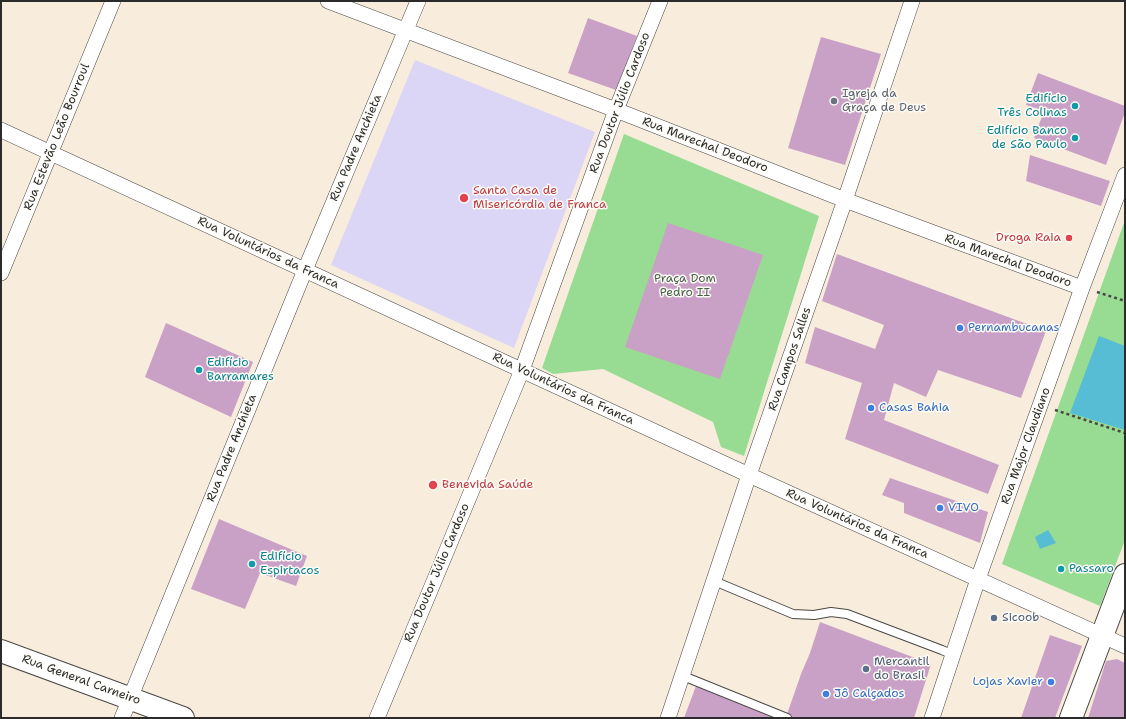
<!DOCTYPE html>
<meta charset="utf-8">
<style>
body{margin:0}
#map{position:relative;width:1126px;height:719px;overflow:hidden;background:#f8eddc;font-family:"Shantell Sans",sans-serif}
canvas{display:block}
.frame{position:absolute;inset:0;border:2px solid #2b2b2b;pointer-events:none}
</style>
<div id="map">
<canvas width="1126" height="719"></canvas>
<div class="frame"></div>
</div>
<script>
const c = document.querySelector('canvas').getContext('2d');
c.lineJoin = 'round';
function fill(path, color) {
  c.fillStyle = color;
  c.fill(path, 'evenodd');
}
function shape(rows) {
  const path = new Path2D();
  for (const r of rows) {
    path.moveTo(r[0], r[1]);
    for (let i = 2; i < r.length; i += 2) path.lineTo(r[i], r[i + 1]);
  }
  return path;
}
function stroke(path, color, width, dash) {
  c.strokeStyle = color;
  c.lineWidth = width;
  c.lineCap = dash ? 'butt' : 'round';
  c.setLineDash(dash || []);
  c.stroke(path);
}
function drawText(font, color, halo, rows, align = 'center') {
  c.font = font + ' "Shantell Sans",sans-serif';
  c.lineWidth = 3;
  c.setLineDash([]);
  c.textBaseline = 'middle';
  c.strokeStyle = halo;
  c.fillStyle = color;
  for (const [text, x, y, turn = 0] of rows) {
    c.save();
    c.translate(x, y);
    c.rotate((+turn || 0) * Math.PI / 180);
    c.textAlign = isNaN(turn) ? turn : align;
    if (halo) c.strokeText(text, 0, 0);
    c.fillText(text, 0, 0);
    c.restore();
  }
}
fill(shape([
 [415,60,595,132,514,348,331,265]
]), '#dcd6f6');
fill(shape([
 [624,134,819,216,744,456,721,447,713,422,603,369,553,374,542,368],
 [1125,220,1125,540,1100,606,1002,564]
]), '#98db92');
fill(shape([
 [1099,336,1125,346,1125,430,1070,413],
 [1048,530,1056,543,1040,549,1035,537]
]), '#56bdd4');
fill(shape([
 [588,18,637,36,616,90,568,73],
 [821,37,881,54,845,165,788,148],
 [1038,73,1125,106,1125,112,1106,165,1034,138,1044,111,1026,105],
 [1030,155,1110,181,1101,206,1026,181],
 [668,223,763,255,720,379,625,347],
 [837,254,1046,331,1021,398,938,370,926,397,894,383,884,420,999,465,988,494,845,439,862,383,805,363,815,327,875,349,884,325,822,301],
 [166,323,253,362,231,417,145,377],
 [890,478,988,512,980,543,904,513,904,503,882,495],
 [219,519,307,556,296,586,260,573,245,609,191,589],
 [820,622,931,664,914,718,790,718,786,717,801,674,810,653],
 [1050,635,1082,646,1055,718,1021,718],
 [1117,659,1125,663,1125,718,1088,718,1106,661],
 [696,686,777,718,684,718]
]), '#caa1c6');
const lane = shape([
 [714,581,793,614,814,615,831,612,847,614,942,650,953,655],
 [683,676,787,718]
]);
const street = shape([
 [328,1,616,110,845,200,1082,288],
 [1,130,749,475,1125,646],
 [1,273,113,1],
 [122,718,305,270,418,1],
 [377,718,522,370,616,110,660,1],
 [668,718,749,475,845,200,912,1],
 [932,718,978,579,1082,288,1125,175]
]);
const secondary = shape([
 [1,651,183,718],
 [1071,718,1125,575]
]);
stroke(lane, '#4a4846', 10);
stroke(street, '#4a4846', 16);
stroke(secondary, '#4a4846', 24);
stroke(shape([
 [1097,292,1125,301],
 [1055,410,1125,433]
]), '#4a4846', 2.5, [3, 3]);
stroke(lane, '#fff', 8);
stroke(street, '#fff', 15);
stroke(secondary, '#fff', 22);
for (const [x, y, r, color] of [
 [834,101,4,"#6b7280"],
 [1075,106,4,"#0f9aa8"],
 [1075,138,4,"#0f9aa8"],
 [464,198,5,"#e0444e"],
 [1069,238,4,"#e0444e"],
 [960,328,4,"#3f7fe0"],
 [199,370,4,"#0f9aa8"],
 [871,408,4,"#3f7fe0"],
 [433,485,5,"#e0444e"],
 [940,508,4,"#3f7fe0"],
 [252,564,4,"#0f9aa8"],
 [1061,569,4,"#0f9aa8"],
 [994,618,4,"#5c6f8a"],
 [866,669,4,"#5c6f8a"],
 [1051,682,4,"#3f7fe0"],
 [826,694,4,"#3f7fe0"]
]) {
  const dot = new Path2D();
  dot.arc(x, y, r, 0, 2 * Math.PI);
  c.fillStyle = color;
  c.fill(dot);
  stroke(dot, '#fdfcf7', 1.5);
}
drawText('12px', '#5b616d', '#fdfcf7', [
 ["Igreja da",842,94],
 ["Graça de Deus",842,108]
], 'left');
drawText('12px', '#0d838f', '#fdfcf7', [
 ["Edifício",1067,99,"right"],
 ["Três Colinas",1067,113,"right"],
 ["Edifício Banco",1067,131,"right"],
 ["de São Paulo",1067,145,"right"],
 ["Edifício",207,363],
 ["Barramares",207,377],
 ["Edifício",260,557],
 ["Espirtacos",260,571],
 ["Passaro",1069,569]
], 'left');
drawText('12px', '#2b2b2b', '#fdfcf7', [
 ["Rua Doutor Júlio Cardoso",620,103,-69],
 ["Rua Estevão Leão Bourroul",57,137,-68],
 ["Rua Marechal Deodoro",705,145,21],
 ["Rua Padre Anchieta",356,148,-67],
 ["Rua Voluntários da Franca",268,253,25],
 ["Rua Marechal Deodoro",1008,261,20],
 ["Rua Campos Salles",790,359,-71],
 ["Rua Voluntários da Franca",563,389,25],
 ["Rua Major Claudiano",1026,446,-70],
 ["Rua Padre Anchieta",232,448,-68],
 ["Rua Voluntários da Franca",857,524,24],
 ["Rua Doutor Júlio Cardoso",437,573,-67],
 ["Rua General Carneiro",81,680,20]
]);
drawText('12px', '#be3a42', '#fdfcf7', [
 ["Santa Casa de",473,191],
 ["Misericórdia de Franca",473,205],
 ["Droga Raia",1061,238,"right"],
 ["Benevida Saúde",442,485]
], 'left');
drawText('12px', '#4c604a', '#fdfcf7', [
 ["Praça Dom",685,279],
 ["Pedro II",685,293]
]);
drawText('12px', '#366cbe', '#fdfcf7', [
 ["Pernambucanas",968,328],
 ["Casas Bahia",879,408],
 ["VIVO",948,508],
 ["Lojas Xavier",1043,682,"right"],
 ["Jô Calçados",834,694]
], 'left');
drawText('12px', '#4e5e75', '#fdfcf7', [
 ["Sicoob",1002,618],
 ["Mercantil",874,662],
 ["do Brasil",874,676]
], 'left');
</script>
